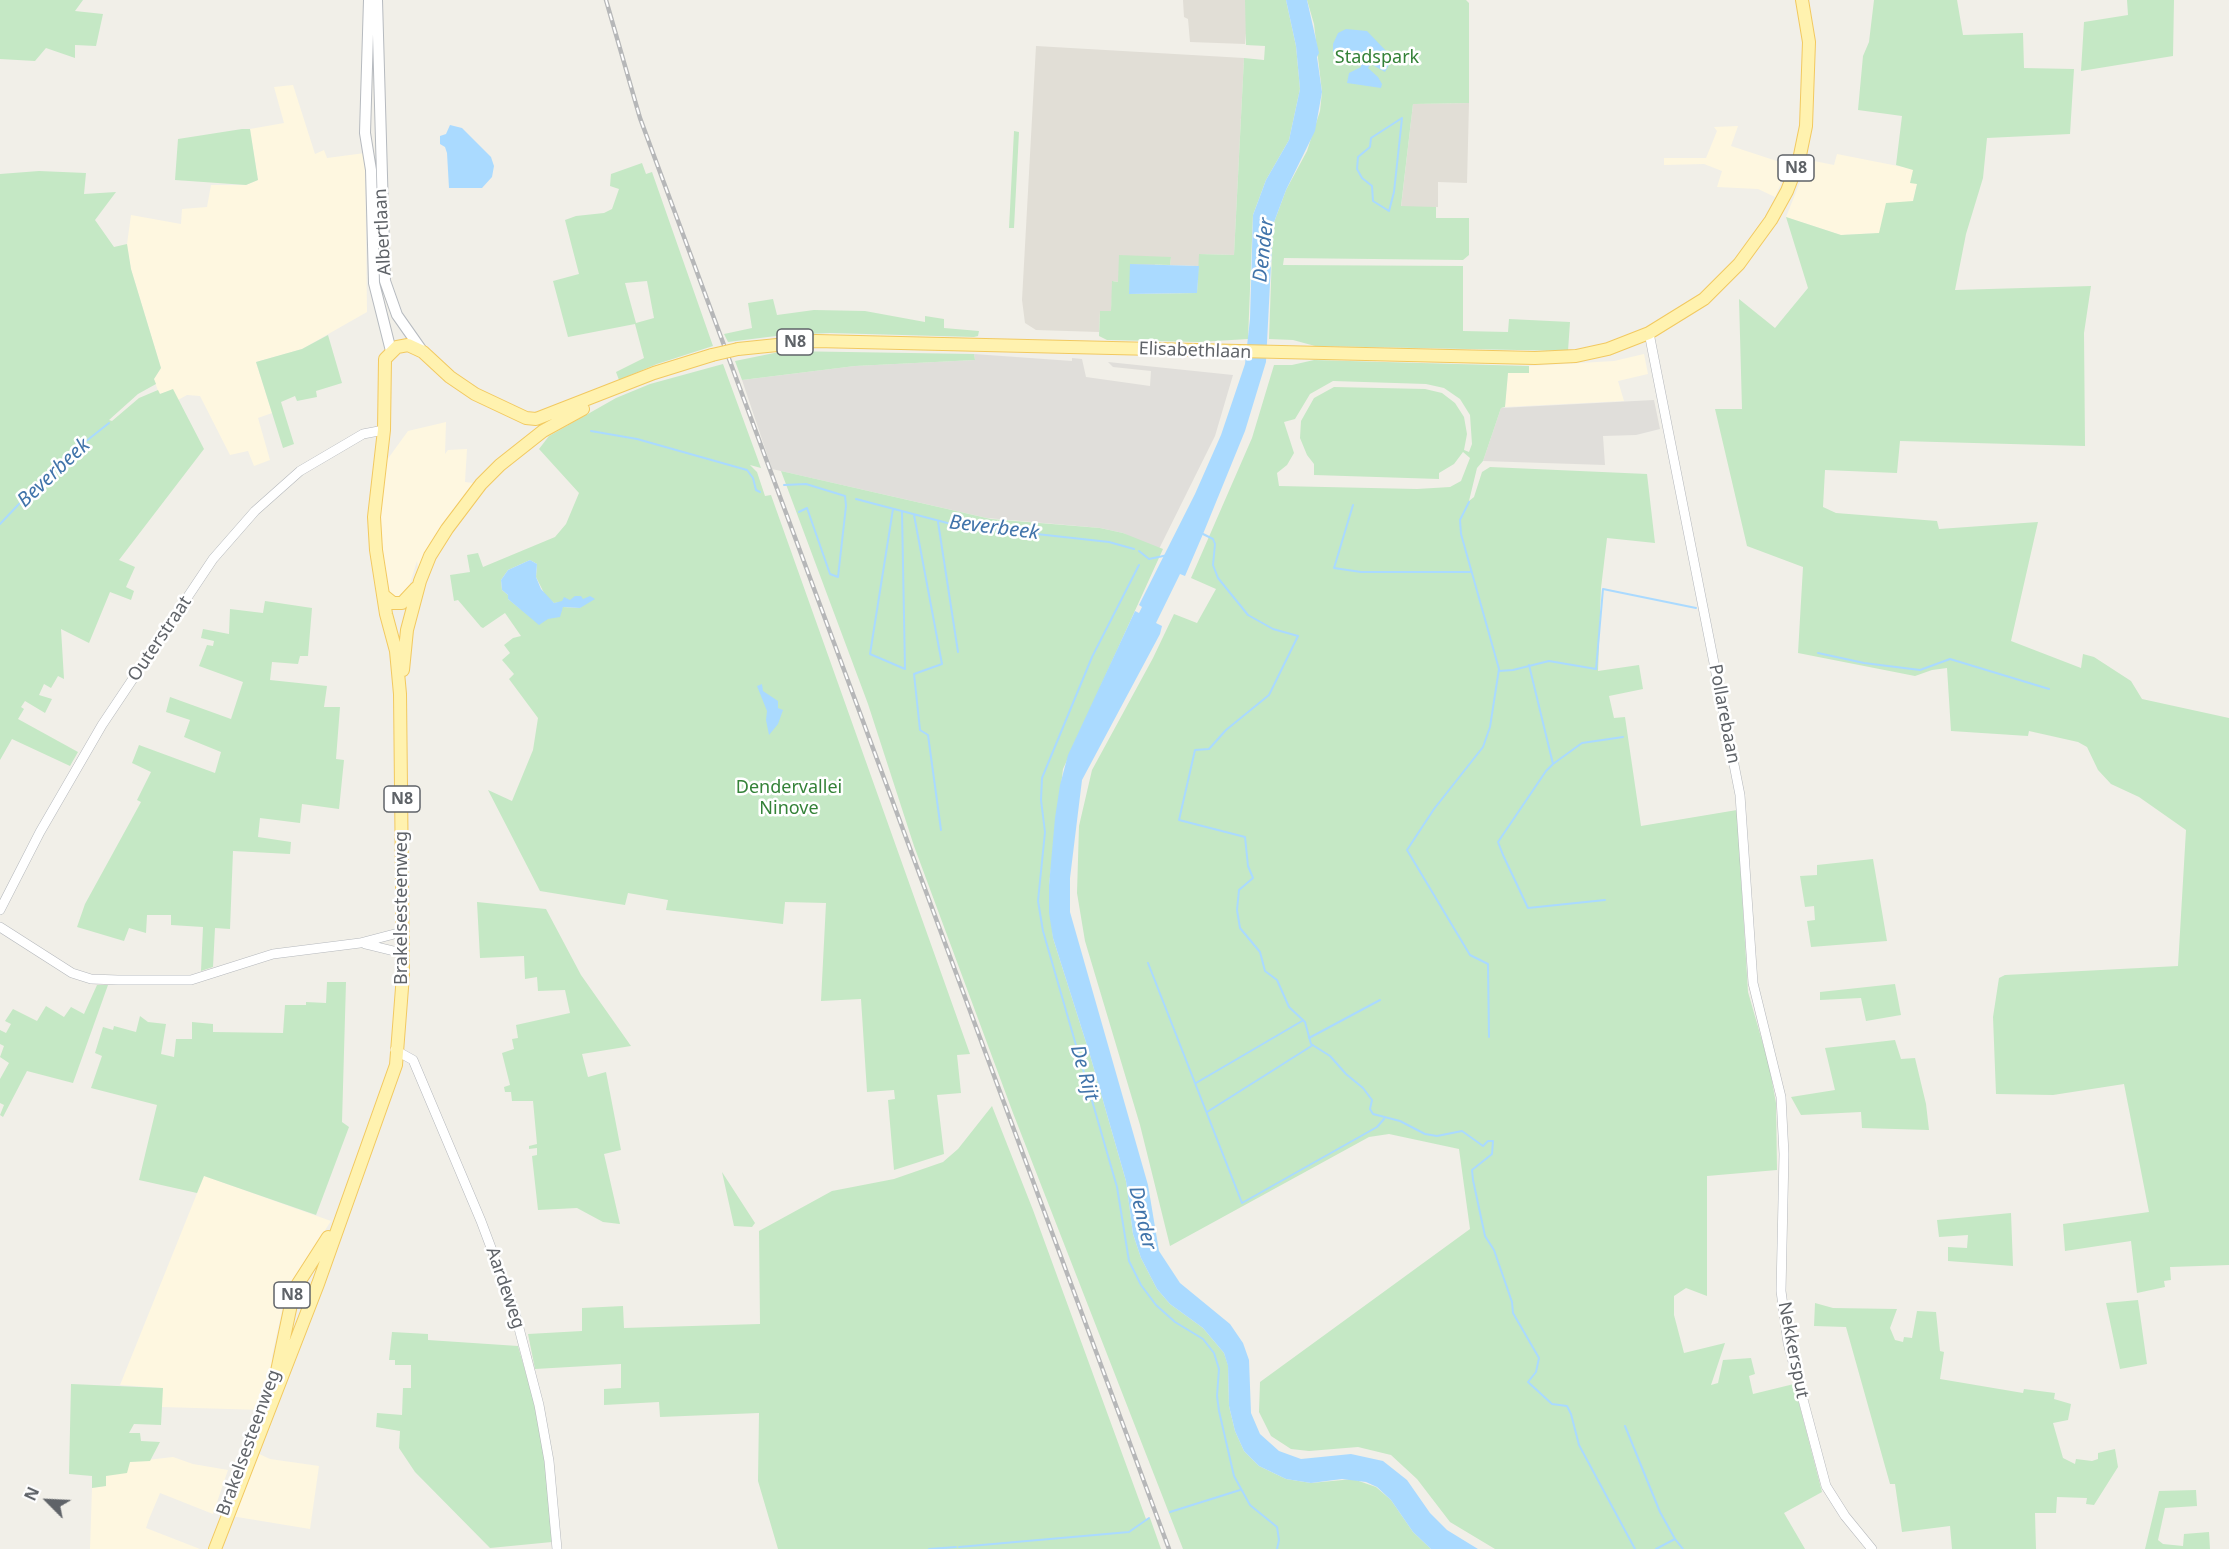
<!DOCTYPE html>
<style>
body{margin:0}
#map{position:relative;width:2229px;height:1549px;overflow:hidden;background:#f1efe8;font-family:"Noto Sans",sans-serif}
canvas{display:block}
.north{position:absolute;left:18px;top:1471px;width:60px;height:60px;-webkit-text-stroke:4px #fff;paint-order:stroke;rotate:294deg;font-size:16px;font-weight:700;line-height:24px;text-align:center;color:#5f6368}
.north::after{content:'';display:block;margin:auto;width:21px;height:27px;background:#5f6368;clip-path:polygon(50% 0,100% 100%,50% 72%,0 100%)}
</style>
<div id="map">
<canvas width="2229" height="1549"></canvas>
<div class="north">N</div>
</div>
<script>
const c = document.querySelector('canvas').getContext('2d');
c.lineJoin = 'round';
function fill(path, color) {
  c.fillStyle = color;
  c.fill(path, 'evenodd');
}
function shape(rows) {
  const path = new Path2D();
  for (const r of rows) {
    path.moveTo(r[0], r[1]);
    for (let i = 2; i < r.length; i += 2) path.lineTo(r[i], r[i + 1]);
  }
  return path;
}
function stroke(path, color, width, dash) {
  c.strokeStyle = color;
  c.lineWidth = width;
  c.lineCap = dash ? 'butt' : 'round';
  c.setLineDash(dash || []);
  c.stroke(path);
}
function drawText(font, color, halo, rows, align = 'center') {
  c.font = font + ' "Noto Sans",sans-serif';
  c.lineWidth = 5;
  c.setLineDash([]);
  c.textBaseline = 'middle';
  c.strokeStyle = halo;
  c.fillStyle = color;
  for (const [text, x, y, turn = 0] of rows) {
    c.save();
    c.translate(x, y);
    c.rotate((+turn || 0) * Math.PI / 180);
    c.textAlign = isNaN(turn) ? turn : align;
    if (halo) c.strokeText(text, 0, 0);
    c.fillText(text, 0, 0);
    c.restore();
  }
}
fill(shape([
 [293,85,315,154,324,150,327,158,365,153,367,312,302,349,256,362,272,413,258,418,270,460,254,466,248,451,230,455,200,396,187,395,178,400,173,390,159,394,154,379,161,368,131,269,127,244,131,215,181,224,182,209,207,207,211,185,246,185,258,180,250,129,284,123,274,87],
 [1738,126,1731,146,1789,165,1775,197,1758,189,1717,187,1722,171,1704,164,1664,165,1664,158,1706,158,1717,131,1714,127],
 [1837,154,1913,169,1917,184,1913,201,1880,233,1841,235,1786,217,1809,160,1834,165],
 [1644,354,1648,374,1618,381,1624,401,1505,407,1508,373,1529,373,1529,366,1614,361],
 [446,422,445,454,448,450,467,449,465,482,481,484,420,581,417,561,407,593,398,599,388,593,381,534,381,509,387,460,408,431],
 [204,1176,331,1221,287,1288,272,1356,271,1388,262,1410,162,1407,162,1388,120,1385],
 [255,1452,270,1459,319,1466,310,1529,231,1516],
 [173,1457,193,1464,228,1470,213,1514,160,1493,149,1519,146,1528,200,1549,90,1549,92,1488,106,1486,106,1476,130,1462]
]), '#fef7e0');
fill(shape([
 [974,354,1072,361,1072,358,1082,359,1086,377,1150,386,1151,371,1113,367,1108,362,1233,375,1215,436,1158,551,1123,533,1100,528,987,518,772,469,742,380,855,366,975,360],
 [1654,400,1660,429,1636,435,1603,436,1605,465,1483,461,1501,408]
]), '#e0deda');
fill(shape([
 [1183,0,1249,0,1245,44,1190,42,1188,19,1184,17],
 [1036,46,1244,58,1234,255,1200,254,1199,266,1170,265,1171,257,1118,282,1113,281,1111,312,1100,311,1099,332,1036,330,1025,323,1022,300],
 [1469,103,1467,183,1438,182,1438,207,1401,207,1413,104]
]), '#e1ded6');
fill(shape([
 [0,0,83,0,75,11,103,14,96,46,75,45,75,58,46,48,35,61,0,59],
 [1245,0,1286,0,1296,46,1300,89,1289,140,1266,180,1253,215,1248,339,1199,342,1107,340,1099,336,1100,311,1111,311,1112,281,1118,282,1119,255,1171,257,1170,265,1130,264,1130,294,1197,293,1199,254,1234,255,1244,58,1264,60,1265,46,1246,45],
 [1307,0,1466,0,1469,3,1469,103,1413,104,1401,206,1436,207,1436,218,1469,218,1469,255,1463,260,1284,258,1283,265,1463,266,1463,331,1508,332,1509,319,1570,322,1568,351,1315,346,1293,340,1269,339,1273,225,1286,190,1307,151,1320,111,1322,92,1314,24],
 [1874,0,1957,0,1963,35,2023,33,2024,68,2074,69,2070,134,1987,138,1983,178,1966,234,1955,290,2091,286,2084,333,2085,446,1900,441,1897,473,1825,470,1823,507,1836,513,1937,521,1939,529,2038,522,2011,641,2081,668,2083,654,2094,657,2131,681,2142,699,2229,718,2229,1265,2170,1267,2171,1280,2164,1281,2165,1287,2137,1293,2131,1241,2065,1251,2063,1224,2149,1212,2124,1084,2053,1095,1996,1094,1993,1017,1999,978,2005,975,2178,966,2186,830,2139,797,2111,784,2098,770,2087,747,2078,742,2029,731,2028,736,1951,731,1947,668,1932,670,1915,676,1798,653,1803,567,1747,546,1715,409,1742,409,1739,299,1775,328,1808,288,1786,217,1841,235,1879,233,1886,203,1913,201,1917,184,1910,183,1913,170,1896,165,1902,116,1858,110,1863,56,1869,42],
 [2127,0,2174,0,2173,56,2081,71,2084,22,2128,15],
 [242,129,250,129,258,180,246,185,175,180,178,139],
 [1014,131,1019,132,1014,228,1009,228],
 [642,163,646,174,652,172,713,346,657,364,619,380,616,372,644,358,635,324,568,337,553,281,579,274,565,220,576,216,604,213,612,209,619,189,610,186,611,174],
 [647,281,654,318,636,323,625,283],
 [39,171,86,173,84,194,116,192,95,220,114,247,127,244,131,269,161,368,154,379,156,384,138,394,109,420,112,421,139,398,158,390,160,394,173,389,204,449,119,560,135,567,126,587,134,591,131,600,110,592,89,643,61,629,64,679,58,676,51,688,44,684,39,695,52,699,45,713,25,701,21,707,24,709,18,719,78,752,70,766,12,739,0,760,0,174],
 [773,299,777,315,814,310,865,311,925,322,925,316,944,319,944,328,979,331,978,336,974,337,830,333,784,335,728,342,724,334,752,328,748,303],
 [328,335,342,383,316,391,317,397,297,401,295,396,281,402,294,444,283,448,256,362,302,349],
 [784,351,974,354,975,360,855,366,742,380,735,361],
 [1314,360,1529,366,1529,373,1508,373,1505,407,1501,408,1483,461,1477,468,1469,501,1474,497,1482,472,1490,467,1647,474,1655,543,1607,538,1601,588,1598,671,1639,665,1643,689,1609,696,1614,718,1625,717,1641,826,1737,810,1748,992,1769,1065,1776,1103,1777,1170,1707,1176,1707,1296,1686,1288,1674,1296,1674,1315,1684,1353,1725,1343,1711,1385,1718,1383,1723,1360,1751,1358,1755,1374,1749,1376,1753,1394,1794,1384,1822,1492,1784,1513,1805,1549,1495,1549,1450,1522,1417,1479,1391,1455,1358,1447,1309,1451,1291,1449,1271,1436,1259,1412,1260,1382,1470,1229,1459,1149,1389,1134,1369,1137,1170,1246,1140,1125,1085,941,1077,893,1079,826,1092,770,1153,658,1174,614,1197,623,1216,589,1191,578,1252,438,1274,365,1292,365],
 [1333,381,1426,384,1444,388,1460,399,1470,415,1472,444,1469,452,1464,450,1467,434,1464,417,1455,403,1442,393,1425,389,1334,387,1314,398,1301,421,1300,438,1307,455,1314,464,1314,475,1439,479,1439,473,1454,464,1463,452,1470,458,1461,481,1450,487,1417,489,1279,486,1277,473,1287,465,1294,453,1284,422,1295,419,1310,394],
 [723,364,761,468,750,465,757,472,765,496,771,495,970,1054,957,1055,961,1093,937,1095,944,1154,894,1170,888,1100,895,1099,894,1090,867,1092,861,999,821,1001,826,903,785,902,783,924,666,910,668,900,628,893,625,905,540,891,488,790,512,801,533,750,538,718,509,679,514,674,502,660,510,653,504,645,513,638,521,636,505,613,483,628,481,627,458,600,454,601,450,575,470,572,467,555,478,553,483,567,555,537,566,524,579,493,539,449,549,436,616,398,650,384],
 [530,560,537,564,536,577,546,597,554,603,583,600,580,608,563,607,532,618,508,599,508,595,502,590,501,580,508,570],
 [781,471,991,519,1100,528,1123,533,1163,549,1063,769,1049,885,1053,938,1090,1055,1126,1181,1133,1234,1141,1258,1157,1289,1170,1304,1203,1328,1224,1353,1228,1365,1229,1406,1235,1431,1244,1451,1259,1466,1286,1479,1311,1483,1353,1479,1376,1487,1391,1500,1413,1532,1431,1549,1183,1549,1013,1113,914,846,868,704],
 [265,601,312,608,308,656,300,656,298,664,272,662,270,680,327,686,324,707,340,707,336,759,344,760,339,809,302,804,300,823,260,818,258,837,291,842,290,854,233,851,230,929,215,928,213,967,201,971,203,927,171,925,171,915,147,915,146,933,129,928,124,941,77,927,85,904,141,802,137,800,151,772,132,763,139,745,215,773,221,752,184,737,190,720,166,712,170,697,231,719,243,682,199,666,207,645,213,646,214,641,201,638,203,629,229,634,230,609,263,613],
 [1873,859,1887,941,1811,947,1807,921,1815,920,1814,906,1805,907,1800,876,1817,875,1817,865],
 [477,902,546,909,581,975,631,1046,582,1054,588,1077,606,1072,621,1150,604,1154,620,1224,603,1222,577,1208,538,1210,532,1156,537,1155,537,1148,529,1149,529,1146,537,1144,533,1101,512,1101,511,1092,505,1092,504,1087,510,1085,502,1053,514,1049,512,1039,518,1038,516,1025,570,1013,565,990,538,991,537,977,525,979,524,956,480,958],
 [327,982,346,982,342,1122,349,1127,316,1215,204,1176,197,1193,139,1180,157,1105,91,1088,102,1056,95,1053,103,1027,113,1030,114,1026,136,1032,140,1016,148,1022,166,1024,161,1054,174,1057,176,1039,192,1039,192,1022,213,1024,213,1032,283,1033,285,1005,306,1005,306,1002,326,1003],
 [1895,984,1901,1015,1866,1021,1861,998,1820,1000,1820,992],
 [97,985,108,985,73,1083,27,1071,3,1117,0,1115,4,1105,0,1103,0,1079,9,1063,0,1057,4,1046,0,1044,0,1030,6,1033,11,1024,5,1021,13,1009,37,1021,46,1006,64,1017,71,1007,84,1014],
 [1895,1040,1901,1059,1915,1058,1926,1104,1929,1130,1862,1128,1861,1112,1801,1115,1791,1097,1835,1090,1825,1048],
 [992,1106,1033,1210,1146,1519,1150,1518,1161,1549,778,1549,758,1481,759,1413,660,1417,659,1402,604,1405,604,1389,621,1388,621,1364,535,1369,528,1334,582,1331,582,1308,623,1306,624,1328,760,1324,759,1231,832,1191,894,1179,943,1162,958,1149],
 [722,1172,755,1223,752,1227,734,1226],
 [2011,1213,2013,1266,1948,1261,1948,1247,1967,1248,1968,1235,1939,1237,1937,1220],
 [2138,1300,2147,1364,2120,1369,2106,1303],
 [1815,1303,1833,1308,1897,1309,1890,1328,1895,1340,1903,1342,1904,1337,1912,1338,1917,1311,1936,1312,1940,1351,1944,1352,1940,1379,2023,1393,2024,1389,2055,1393,2054,1399,2071,1404,2068,1420,2053,1423,2063,1458,2075,1464,2076,1459,2092,1461,2098,1459,2098,1453,2115,1449,2118,1467,2094,1505,2086,1504,2087,1498,2057,1497,2056,1513,2035,1513,2036,1549,1952,1549,1950,1526,1902,1532,1895,1484,1890,1484,1846,1327,1814,1326],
 [392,1332,428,1334,428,1340,518,1346,533,1398,545,1463,552,1542,490,1548,415,1472,399,1448,400,1431,376,1427,377,1413,402,1415,403,1388,411,1388,411,1365,395,1365,395,1360,389,1360],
 [71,1384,163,1388,161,1425,134,1424,129,1433,140,1433,141,1441,160,1442,150,1461,130,1462,127,1473,106,1476,106,1486,92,1488,92,1476,69,1474],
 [2196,1490,2197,1506,2165,1508,2158,1540,2163,1544,2183,1546,2184,1534,2209,1532,2210,1549,2145,1549,2159,1491]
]), '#c5e8c5');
fill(shape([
 [1286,0,1307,0,1319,53,1317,57,1322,92,1315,131,1286,190,1273,225,1266,362,1245,431,1203,534,1185,576,1180,574,1156,623,1162,626,1160,634,1082,780,1070,878,1070,912,1148,1185,1159,1251,1180,1283,1230,1324,1243,1343,1249,1360,1251,1413,1260,1434,1279,1451,1301,1459,1351,1454,1383,1461,1407,1480,1430,1513,1447,1530,1478,1549,1431,1549,1413,1532,1391,1500,1377,1487,1366,1482,1342,1479,1311,1483,1286,1479,1259,1466,1244,1451,1235,1431,1229,1406,1228,1366,1224,1353,1203,1328,1170,1304,1157,1289,1141,1258,1133,1234,1126,1181,1090,1055,1053,938,1049,913,1049,885,1055,818,1060,785,1068,755,1135,611,1139,613,1142,607,1139,605,1195,494,1221,435,1245,364,1250,319,1253,215,1266,180,1289,140,1300,89,1296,46],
 [1346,29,1367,31,1388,53,1391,61,1385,72,1371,64,1368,68,1378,77,1382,84,1381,88,1347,83,1349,73,1361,67,1361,60,1353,56,1340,57,1333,52,1333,44,1338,33],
 [450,125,462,128,491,157,494,166,492,177,482,188,449,188,447,153,445,147,440,144,440,136,446,134],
 [1130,264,1199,266,1197,293,1129,294],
 [530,560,537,564,536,577,541,589,554,603,562,601,564,597,570,600,575,596,581,596,583,599,590,596,595,599,580,608,563,607,560,617,548,619,539,625,508,599,508,595,502,590,501,580,508,570],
 [762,684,763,691,778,701,778,708,783,710,778,724,769,735,766,720,767,711,757,686]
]), '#aadaff');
stroke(shape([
 [1402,118,1394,192,1389,211,1373,201,1372,186,1362,178,1357,169,1358,157,1370,147,1371,138,1402,118],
 [591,431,637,439,747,470,753,478,756,490,760,492],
 [784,485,806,484,845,496],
 [856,499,955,525,1109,542,1134,549],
 [1469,502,1460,520,1461,534,1499,669,1490,727,1483,747,1434,809,1407,850,1470,955,1488,964,1489,1037],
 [1353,505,1334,568,1361,572,1470,572],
 [893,509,870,654,905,669,902,512],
 [799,512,807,508,830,574,838,577,846,506,845,496],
 [914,515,942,664,914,674,920,730,928,735,941,830],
 [938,522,958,652],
 [0,524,56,465,109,423],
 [1203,534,1213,539,1215,544,1213,565,1218,578,1248,615,1273,629,1298,636,1269,695,1226,730,1209,749,1195,750,1179,820,1245,837,1248,866,1253,878,1239,890,1237,910,1240,928,1260,952,1265,971,1277,980,1289,1007,1305,1022,1311,1044,1330,1056,1346,1074,1363,1088,1372,1100,1370,1109,1373,1114,1400,1121,1425,1134,1437,1136,1462,1131,1483,1146,1488,1141,1493,1141,1492,1154,1472,1170,1473,1180,1485,1236,1494,1250,1512,1302,1513,1313,1539,1358,1536,1372,1528,1382,1552,1404,1567,1406,1571,1414,1579,1445,1635,1549],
 [1139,551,1149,559,1168,555],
 [1139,565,1092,657,1042,778,1041,800,1045,832,1038,901,1043,931,1117,1187,1129,1261,1141,1285,1156,1305,1175,1322,1203,1339,1214,1353,1219,1369,1217,1396,1219,1411,1234,1476,1250,1505,1277,1527,1279,1540,1277,1549],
 [1818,653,1864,663,1920,670,1950,659,2049,689],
 [1529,665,1553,764,1582,743,1623,737],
 [1499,671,1513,670,1549,661,1596,669,1603,589,1696,608],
 [1553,764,1546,771,1498,842,1503,855,1528,908,1605,900],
 [1148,963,1242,1203,1377,1127,1384,1119],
 [1309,1038,1380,1000],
 [1196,1083,1302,1021],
 [1207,1112,1313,1045],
 [1625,1426,1660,1512,1675,1539],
 [1170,1512,1240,1490],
 [959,1547,1129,1532,1149,1518],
 [929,1549,956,1547],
 [1656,1549,1675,1539,1683,1549]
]), '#aadaff', 2);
const tertiary = shape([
 [1649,333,1740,795,1753,983,1781,1097,1784,1154,1781,1291,1788,1343,1826,1486,1845,1516,1872,1549],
 [0,910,40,832,102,725,213,559,255,511,300,471,363,434,384,430],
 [0,927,72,973,91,979,118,980,191,980,273,954,360,943,402,932],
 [365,944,402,953],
 [395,1050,413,1060,481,1221,514,1309,539,1405,549,1461,557,1549]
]);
const secondary = shape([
 [369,0,365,133,371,170,374,283,391,351],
 [377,0,385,281,397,315,423,352]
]);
const primary = shape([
 [738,349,816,341,1535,358,1576,356,1608,349,1649,333,1704,299,1739,264,1771,220,1787,191,1799,160,1806,126,1809,42,1802,0],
 [383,595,393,603,402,603,416,588],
 [403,670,407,630,420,581,430,556,447,529,481,484,500,465,543,431,583,409],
 [276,1376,294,1290,328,1237],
 [215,1549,318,1284,396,1065,403,975,400,694,396,651,386,614,376,550,374,517,384,430,385,359,397,347,408,345,423,352,450,377,475,394,526,418,536,419,654,373,712,355]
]);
stroke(tertiary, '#b5b8bc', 10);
stroke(secondary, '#b6babf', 12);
stroke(primary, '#f2c960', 14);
stroke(tertiary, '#fff', 9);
stroke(secondary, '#fff', 10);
stroke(primary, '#fff2af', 12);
const rail = shape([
 [606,0,640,118,1169,1549]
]);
stroke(rail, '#b6b7b8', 4.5);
stroke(rail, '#fff', 2, [7]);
const primaryBridge = shape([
 [712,355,738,349]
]);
stroke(primaryBridge, '#f2c960', 14, []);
stroke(primaryBridge, '#fff2af', 12);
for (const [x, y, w] of [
 [1796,168,36],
 [795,342,36],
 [402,799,36],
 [292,1295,36]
]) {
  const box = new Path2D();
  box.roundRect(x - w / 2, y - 13, w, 26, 4.5);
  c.fillStyle = '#fff';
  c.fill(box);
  stroke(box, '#5f6368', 1.5);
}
drawText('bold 16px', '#5f6368', null, [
 ["N8",1796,168],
 ["N8",795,342],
 ["N8",402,799],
 ["N8",292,1295]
]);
drawText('18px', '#348238', '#fff', [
 ["Stadspark",1377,58],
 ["Dendervallei",789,788],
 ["Ninove",789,809]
]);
drawText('18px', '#5f6368', '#fff', [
 ["Albertlaan",383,232,-93],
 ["Elisabethlaan",1195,351,2],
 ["Outerstraat",160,639,-56],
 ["Pollarebaan",1724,714,79],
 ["Brakelsesteenweg",402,908,-90],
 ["Aardeweg",505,1288,71],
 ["Nekkersput",1793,1350,79],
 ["Brakelsesteenweg",249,1443,-70]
]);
drawText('italic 20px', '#4174aa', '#fff', [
 ["Dender",1264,250,-84],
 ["Beverbeek",54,473,-43],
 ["Beverbeek",994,528,7],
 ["De Rijt",1084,1073,74],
 ["Dender",1142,1218,77]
]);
</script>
